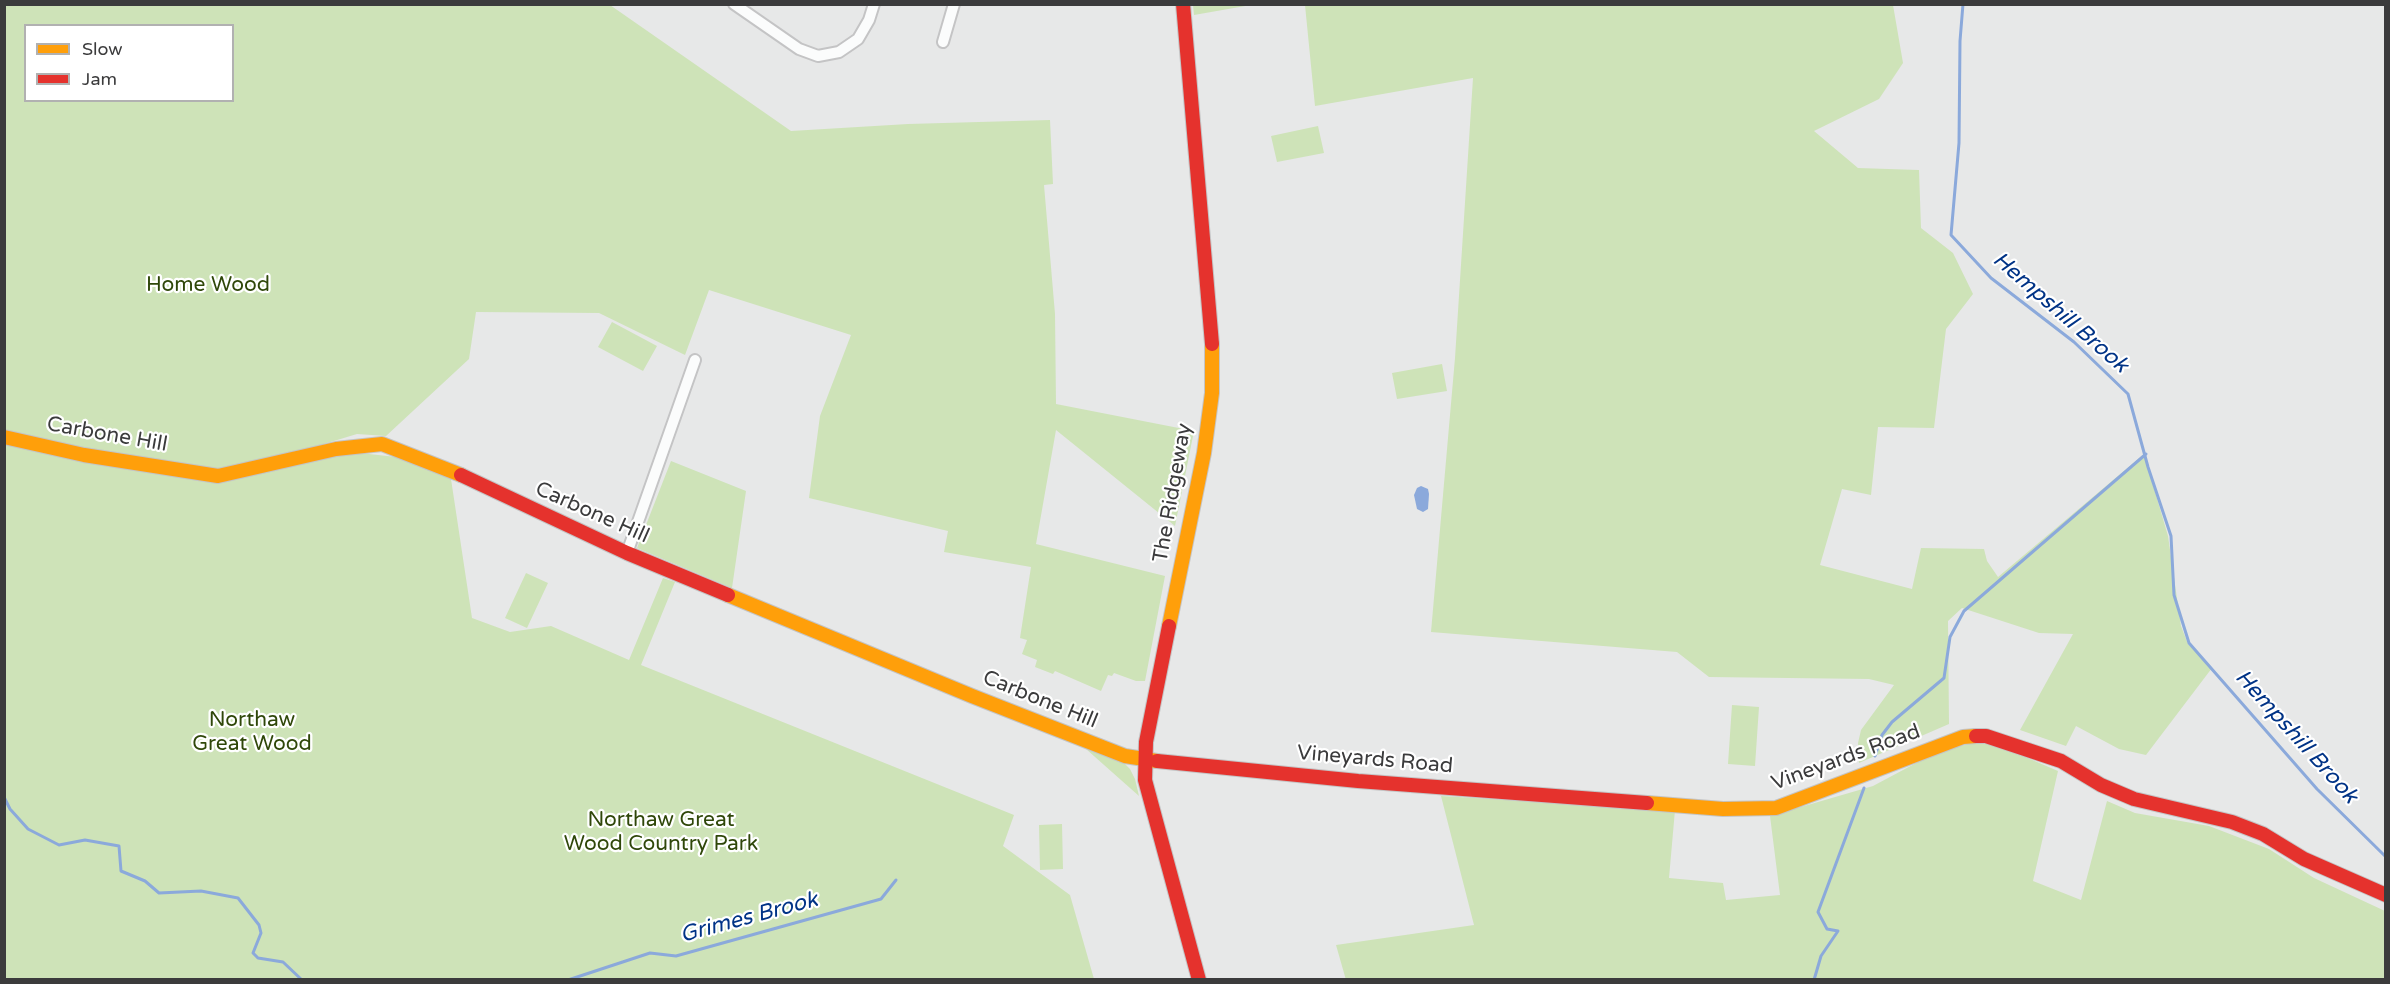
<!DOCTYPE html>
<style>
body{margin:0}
#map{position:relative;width:2390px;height:984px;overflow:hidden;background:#e7e8e8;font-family:"Varela Round",sans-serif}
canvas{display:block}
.frame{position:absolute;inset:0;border:6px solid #3b3b3c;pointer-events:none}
.legend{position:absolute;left:24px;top:24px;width:210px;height:78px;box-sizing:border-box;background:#fff;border:2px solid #b1b1b1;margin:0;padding:8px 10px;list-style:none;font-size:18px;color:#3b3b3c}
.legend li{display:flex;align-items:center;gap:12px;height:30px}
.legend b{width:30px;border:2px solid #b1b1b1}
</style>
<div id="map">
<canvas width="2390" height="984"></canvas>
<div class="frame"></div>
<ul class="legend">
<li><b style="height:8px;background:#ff9f0a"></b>Slow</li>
<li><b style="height:8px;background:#e5322d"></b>Jam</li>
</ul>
</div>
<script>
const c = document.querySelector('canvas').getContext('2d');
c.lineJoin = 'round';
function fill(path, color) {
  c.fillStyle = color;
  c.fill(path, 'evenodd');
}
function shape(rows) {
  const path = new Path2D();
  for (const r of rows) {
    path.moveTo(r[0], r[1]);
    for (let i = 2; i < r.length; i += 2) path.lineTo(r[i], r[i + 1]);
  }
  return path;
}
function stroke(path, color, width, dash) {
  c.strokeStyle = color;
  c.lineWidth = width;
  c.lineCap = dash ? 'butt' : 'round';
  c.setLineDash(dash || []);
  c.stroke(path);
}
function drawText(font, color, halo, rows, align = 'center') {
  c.font = font + ' "Varela Round",sans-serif';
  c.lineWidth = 4.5;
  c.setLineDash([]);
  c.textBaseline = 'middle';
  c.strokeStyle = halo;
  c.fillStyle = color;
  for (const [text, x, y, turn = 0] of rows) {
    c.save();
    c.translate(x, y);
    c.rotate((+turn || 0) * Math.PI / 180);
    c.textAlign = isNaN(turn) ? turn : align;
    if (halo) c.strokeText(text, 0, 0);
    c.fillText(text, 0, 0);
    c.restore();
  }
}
fill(shape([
 [5,4,610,5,791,131,908,124,1050,120,1053,184,1044,185,1055,314,1056,404,1194,431,1175,526,1056,430,1036,544,1165,576,1145,681,1136,681,1114,673,1112,676,1108,675,1101,691,1055,671,1053,674,1035,667,1037,660,1022,654,1027,640,1020,638,1031,567,944,552,948,531,809,498,820,416,851,335,709,290,685,355,599,313,476,312,469,359,386,436,357,434,224,474,360,453,396,457,451,479,472,618,510,632,551,626,629,660,663,578,675,582,641,665,1014,815,1003,846,1070,895,1094,979,5,979],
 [26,26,232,26,232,100,26,100],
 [1193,5,1193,4,1251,5,1194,15],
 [1305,5,1893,5,1903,63,1879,99,1814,131,1858,168,1919,170,1921,228,1953,253,1973,294,1946,329,1934,428,1878,427,1871,495,1842,489,1820,565,1912,589,1921,548,1984,549,1987,561,1998,577,2144,454,2168,536,2181,626,2188,644,2212,668,2146,755,2119,749,2076,726,2066,746,2020,730,2073,634,2039,633,1962,608,1948,621,1949,724,1859,763,1858,743,1861,730,1894,685,1869,679,1709,677,1677,652,1431,632,1455,358,1473,78,1315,106],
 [1318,126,1324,153,1277,162,1271,136],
 [612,322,657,346,643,371,598,347],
 [1442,364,1447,391,1397,399,1392,373],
 [671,461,746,491,732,588,637,548],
 [526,573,548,583,527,628,505,618],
 [1732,705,1759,707,1755,766,1728,764],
 [1976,742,2002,747,2058,771,2033,881,2081,900,2107,801,2135,813,2209,826,2269,849,2314,878,2385,911,2386,979,1346,980,1336,945,1474,925,1441,796,1675,810,1669,878,1723,883,1726,900,1780,895,1770,816,1873,786,1935,753],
 [1086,749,1124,763,1130,769,1135,779,1139,796],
 [1062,824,1063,869,1040,870,1039,825]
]), '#cee3b8');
fill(shape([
 [1421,486,1428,489,1429,494,1428,509,1423,512,1417,509,1414,495,1417,488]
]), '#8ba9db');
stroke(shape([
 [1963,4,1960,41,1959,143,1951,235,1991,278,2074,342,2128,394,2148,467,2171,536,2174,595,2189,643,2317,789,2386,857],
 [1875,756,1882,735,1892,722,1944,678,1950,637,1964,611,2146,454],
 [4,797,10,809,28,829,59,845,85,840,119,846,121,871,145,881,159,893,201,891,238,898,259,925,261,933,253,953,258,958,283,962,302,980],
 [568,980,650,953,676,956,881,899,896,880],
 [1814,980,1821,956,1838,931,1827,929,1818,912,1864,788]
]), '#8ba9db', 3);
const street = shape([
 [734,4,799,49,818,56,839,52,858,39,869,20,874,4],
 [943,42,954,4],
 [627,553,695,360]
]);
const slow = shape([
 [4,437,84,455,218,476,336,449,382,444,461,475],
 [728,595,972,696,1125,756,1157,761],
 [1169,626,1204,453,1212,393,1212,344],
 [1647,803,1723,809,1776,808,1963,737,1976,736]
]);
const jam = shape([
 [1183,4,1212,344],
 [461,475,627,553,728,595],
 [1169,626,1146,742,1145,780,1199,980],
 [1976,736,1986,736,2061,761,2101,785,2134,799,2232,822,2263,834,2304,859,2386,895],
 [1157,761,1358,781,1647,803]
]);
stroke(street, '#c4c4c5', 14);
stroke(slow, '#c4c4c5', 16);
stroke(jam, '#c4c4c5', 16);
stroke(street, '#fbfcfc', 10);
stroke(slow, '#ff9f0a', 14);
stroke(jam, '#e5322d', 14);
drawText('21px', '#2f4709', '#fff', [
 ["Home Wood",208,285],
 ["Northaw",252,720],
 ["Great Wood",252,744],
 ["Northaw Great",661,820],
 ["Wood Country Park",661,844]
]);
drawText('21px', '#3b3b3c', '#fff', [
 ["Carbone Hill",107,435,10],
 ["The Ridgeway",1173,493,-80],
 ["Carbone Hill",592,513,24],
 ["Carbone Hill",1040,700,22],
 ["Vineyards Road",1846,758,-20],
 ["Vineyards Road",1375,760,5]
]);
drawText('italic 22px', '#003386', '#fff', [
 ["Hempshill Brook",2060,313,41],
 ["Hempshill Brook",2296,737,48],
 ["Grimes Brook",749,918,-15]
]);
</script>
